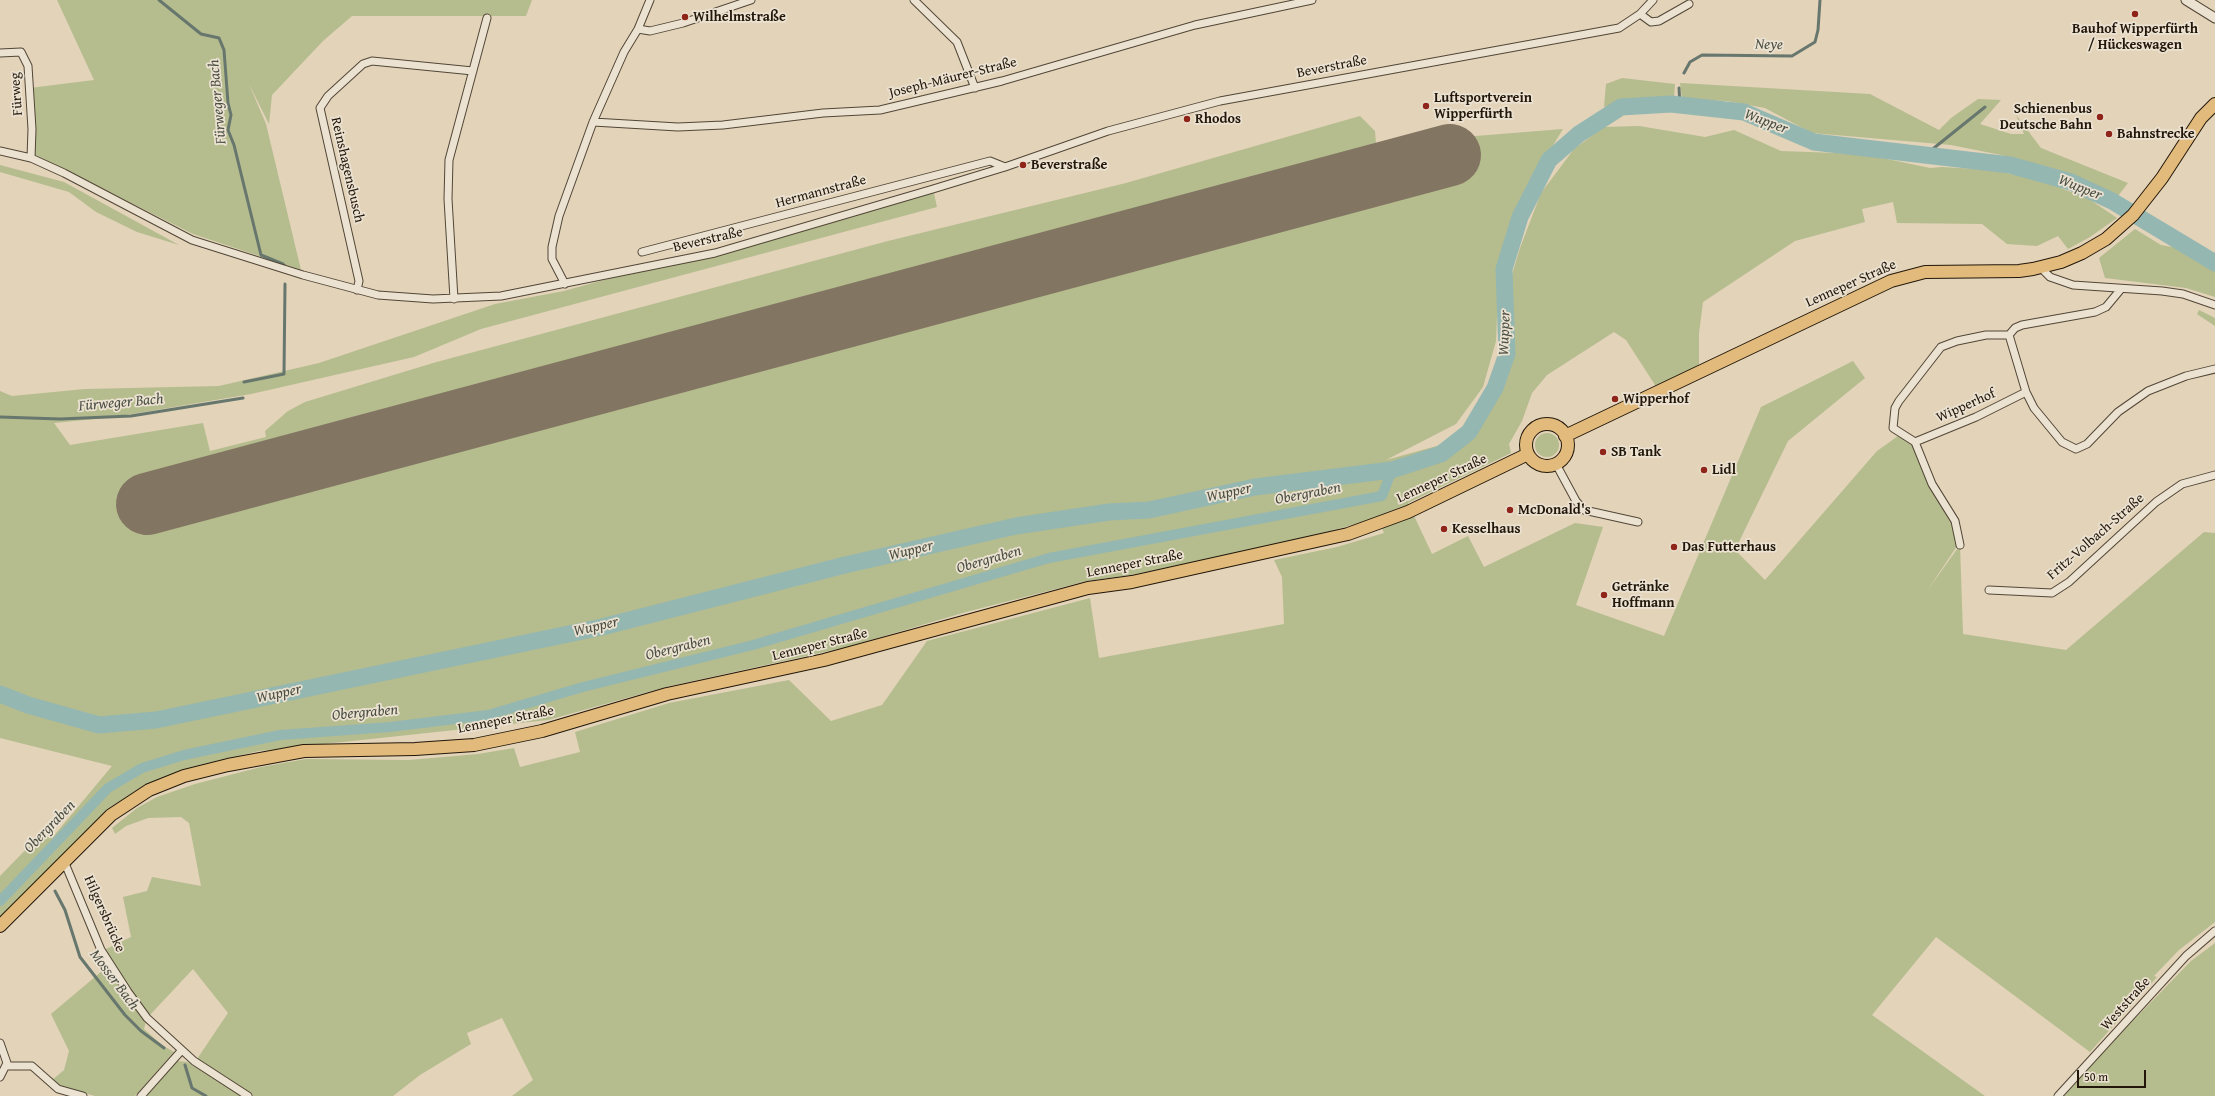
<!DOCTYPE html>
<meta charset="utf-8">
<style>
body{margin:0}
#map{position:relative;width:2215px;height:1096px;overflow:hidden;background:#e2d3b9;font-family:"Gentium Book Plus",serif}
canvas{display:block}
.scale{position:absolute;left:2077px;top:1070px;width:69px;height:18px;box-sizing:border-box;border:2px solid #22170a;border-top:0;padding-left:5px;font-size:12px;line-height:14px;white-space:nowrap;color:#22170a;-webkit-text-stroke:3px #ece2d2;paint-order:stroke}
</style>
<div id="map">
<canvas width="2215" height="1096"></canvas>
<div class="scale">50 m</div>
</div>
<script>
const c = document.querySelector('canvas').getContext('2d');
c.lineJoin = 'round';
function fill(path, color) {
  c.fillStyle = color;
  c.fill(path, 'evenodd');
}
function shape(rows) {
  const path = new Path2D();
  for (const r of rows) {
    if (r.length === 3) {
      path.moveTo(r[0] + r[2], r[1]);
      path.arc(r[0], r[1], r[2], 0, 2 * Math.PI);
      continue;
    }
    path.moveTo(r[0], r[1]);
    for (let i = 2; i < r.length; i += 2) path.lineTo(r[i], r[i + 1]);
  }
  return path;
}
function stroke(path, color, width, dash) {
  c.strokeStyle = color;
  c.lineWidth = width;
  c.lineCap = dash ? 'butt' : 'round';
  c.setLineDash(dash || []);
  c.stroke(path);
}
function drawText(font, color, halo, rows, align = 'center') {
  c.font = font + ' "Gentium Book Plus",serif';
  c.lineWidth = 3.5;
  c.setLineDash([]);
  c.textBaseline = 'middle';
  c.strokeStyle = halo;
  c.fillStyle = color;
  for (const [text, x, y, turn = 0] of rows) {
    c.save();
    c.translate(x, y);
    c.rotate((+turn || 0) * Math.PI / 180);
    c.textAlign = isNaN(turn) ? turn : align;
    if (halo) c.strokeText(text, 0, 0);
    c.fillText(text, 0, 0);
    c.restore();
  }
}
fill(shape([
 [57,0,532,0,526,16,352,16,323,41,272,95,269,124,249,84,266,124,301,270,193,234,35,155,30,88,94,80],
 [1622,78,1675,84,1674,98,1635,99,1604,107,1606,84],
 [1680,83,1870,94,1939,130,1951,118,1978,99,2001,100,1980,124,2011,134,2024,134,2016,115,2041,148,2128,183,2118,196,2046,168,2001,155,1951,145,1812,133,1765,108,1727,101,1682,99],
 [1360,116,1375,131,1376,144,1563,129,1531,181,1507,232,1499,267,1496,341,1483,387,1456,424,1386,460,1473,436,1499,382,1508,346,1504,301,1520,248,1541,193,1574,149,1604,127,1639,126,1705,137,1734,130,1781,151,1863,154,1930,168,1942,167,1994,170,2045,182,2089,199,2117,218,2090,237,2068,249,2058,236,2037,246,2007,244,1982,224,1897,223,1893,202,1862,209,1865,222,1795,241,1703,302,1699,333,1699,373,1659,391,1626,340,1614,332,1547,375,1532,393,1522,421,1509,444,1511,453,1408,503,1432,554,1468,536,1484,567,1575,523,1603,527,1576,605,1664,636,1761,407,1853,361,1865,378,1788,441,1735,550,1765,580,1877,451,1898,436,1913,444,1930,487,1952,525,1957,546,1927,591,1960,545,1963,634,2066,650,2204,532,2215,533,2215,922,2179,950,2154,976,2157,977,2090,1052,1936,937,1872,1015,1985,1096,512,1096,533,1080,502,1018,467,1033,471,1044,420,1075,393,1096,251,1096,197,1059,228,1013,193,969,149,1016,104,950,131,937,123,897,147,891,152,877,201,886,189,823,181,817,148,818,126,826,115,834,112,828,137,808,157,797,195,784,261,767,306,759,409,760,478,754,514,748,520,767,580,752,575,732,669,703,789,680,831,721,882,705,927,641,1090,598,1099,658,1284,624,1282,577,1274,560,1337,547,1384,533,1378,518,1271,547,1131,575,1087,581,966,612,847,647,666,687,548,720,259,751,204,764,150,783,107,811,0,919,0,876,40,835,52,838,112,766,0,738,0,391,12,396,85,389,219,386,319,363,495,304,564,291,933,189,937,207,481,329,414,357,251,394,115,417,54,423,70,445,203,423,210,451,266,437,265,431,288,411,305,402,433,363,888,241,1126,183],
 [0,165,64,182,179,245,137,232,96,212,69,192,0,172],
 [2135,229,2161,245,2215,255,2215,297,2186,288,2105,278,2099,258],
 [2199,310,2215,318,2215,326,2197,314],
 [1547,445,12],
 [2215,943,2215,1096,2060,1096,2191,961],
 [108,966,146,1021,144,1029,162,1045,174,1052,135,1096,95,1096,59,1086,51,1081,64,1070,69,1051,51,1014],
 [178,1061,187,1062,245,1096,143,1096,164,1072]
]), '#b5bc8e');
stroke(shape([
 [159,0,201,34,219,38,224,50,228,103,231,115,228,130,234,145,261,255,283,264,285,266],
 [1684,73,1690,62,1702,55,1792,56,1815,42,1818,30,1820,0],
 [1679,88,1680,106],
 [1924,156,1985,107],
 [244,382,284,374,285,284],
 [0,417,60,419,131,416,243,398],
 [55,891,65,910,80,957,125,1015,141,1031,164,1048],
 [185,1065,192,1088,206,1096]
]), '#67776e', 3);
stroke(shape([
 [0,901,108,788,142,768,184,755,280,735,390,727,488,715,583,687,753,645,1049,558,1382,496,1392,470]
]), '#95b7b1', 10);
stroke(shape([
 [0,694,28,705,99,725,156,720,602,627,845,565,1016,526,1109,512,1149,510,1255,487,1392,470,1441,454,1469,432,1495,388,1507,354,1504,269,1520,217,1549,160,1579,134,1621,107,1671,104,1744,112,1814,142,2010,165,2071,182,2112,201,2215,263]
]), '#95b7b1', 17);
stroke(shape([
 [147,504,1450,155]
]), '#827562', 62);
const minor = shape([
 [914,0,957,42,975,88],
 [1640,14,1651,22,1659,21,1689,4],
 [638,29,650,31,683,23,751,0],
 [0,53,21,52,28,66,32,129,31,158],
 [593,122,678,127,723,125,823,113,880,110,1002,81,1195,25,1312,0],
 [0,151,31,158,64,173,192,240,303,275,378,295,433,299,501,296,715,253,933,189,1005,167,1108,131,1220,101,1619,28,1640,14,1653,0],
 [642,252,990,161,1005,167],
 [2040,267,2050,277,2073,285,2162,291,2183,294,2215,305],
 [565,284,552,259,552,247,559,216,593,122,624,52,638,29,650,0],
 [2121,289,2106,307,2095,312,2022,325,2015,328,2009,335,2026,392,2034,408,2062,442,2076,449,2087,444,2118,412,2148,391,2186,376,2215,369],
 [357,290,359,281,320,108,328,96,363,64,372,61,473,71],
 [454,299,448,199,449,160,487,18],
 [2009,335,1986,335,1957,341,1941,347,1899,401,1895,408,1893,428,1915,442,1976,417,2026,392],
 [1915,442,1932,484,1955,521,1960,545],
 [1556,464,1576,501,1584,510,1638,522],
 [1989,590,2052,593,2069,582,2156,502,2182,484,2215,475],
 [64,861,101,950,128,992,147,1018,194,1061,248,1096],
 [0,1043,7,1063,0,1077],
 [6,1066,32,1066,58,1089,83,1096],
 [141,1096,181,1051],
 [2058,1096,2186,956,2215,931]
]);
const tertiary = shape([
 [2186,0,2215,18]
]);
const primary = shape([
 [1547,445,21],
 [1565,436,1891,281,1925,272,2019,271,2033,269,2061,262,2082,253,2106,239,2133,215,2162,178,2201,118,2215,104],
 [0,926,111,815,149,790,184,776,228,765,304,751,415,749,474,745,542,731,667,694,824,660,1088,588,1132,582,1348,534,1408,512,1528,454]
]);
stroke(minor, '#524636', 9);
stroke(tertiary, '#524636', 11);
stroke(primary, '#22170a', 14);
stroke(minor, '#ece2d2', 7);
stroke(tertiary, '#ece2d2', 9);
stroke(primary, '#e1ba7c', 12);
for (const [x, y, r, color] of [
 [2135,14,4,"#8f2418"],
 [685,17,4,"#8f2418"],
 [1426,106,4,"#8f2418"],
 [2100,117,4,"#8f2418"],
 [1187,119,4,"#8f2418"],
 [2109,134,4,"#8f2418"],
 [1023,165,4,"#8f2418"],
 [1615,399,4,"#8f2418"],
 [1603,452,4,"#8f2418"],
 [1704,470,4,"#8f2418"],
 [1510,510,4,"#8f2418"],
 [1444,529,4,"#8f2418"],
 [1674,547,4,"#8f2418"],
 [1604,595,4,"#8f2418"]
]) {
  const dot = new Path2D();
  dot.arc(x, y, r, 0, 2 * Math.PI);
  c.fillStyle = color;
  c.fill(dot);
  stroke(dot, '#ece2d2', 1.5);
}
drawText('bold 14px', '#22170a', '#ece2d2', [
 ["Wilhelmstraße",693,17],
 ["Bauhof Wipperfürth",2135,29,"center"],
 ["/ Hückeswagen",2135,45,"center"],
 ["Luftsportverein",1434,98],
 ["Wipperfürth",1434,114],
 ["Schienenbus",2092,109,"right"],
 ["Deutsche Bahn",2092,125,"right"],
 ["Rhodos",1195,119],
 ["Bahnstrecke",2117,134],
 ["Beverstraße",1031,165],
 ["Wipperhof",1623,399],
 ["SB Tank",1611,452],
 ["Lidl",1712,470],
 ["McDonald's",1518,510],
 ["Kesselhaus",1452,529],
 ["Das Futterhaus",1682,547],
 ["Getränke",1612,587],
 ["Hoffmann",1612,603]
], 'left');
drawText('14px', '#22170a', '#ece2d2', [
 ["Beverstraße",1332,67,-11],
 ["Joseph-Mäurer-Straße",953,78,-14],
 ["Fürweg",17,94,-94],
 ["Reinshagensbusch",347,170,77],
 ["Hermannstraße",821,192,-15],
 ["Beverstraße",708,240,-13],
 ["Lenneper Straße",1851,284,-24],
 ["Wipperhof",1966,406,-24],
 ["Lenneper Straße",1442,479,-25],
 ["Fritz-Volbach-Straße",2096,537,-41],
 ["Lenneper Straße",1135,564,-11],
 ["Lenneper Straße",820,645,-14],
 ["Lenneper Straße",506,720,-11],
 ["Hilgersbrücke",104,914,66],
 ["Weststraße",2126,1004,-48]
]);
drawText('italic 15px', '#4a4f44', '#ece2d2', [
 ["Neye",1769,45,1],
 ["Fürweger Bach",218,102,-95],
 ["Wupper",1766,122,21],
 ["Wupper",2080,188,22],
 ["Wupper",1505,333,-88],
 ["Fürweger Bach",121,403,-5],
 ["Wupper",1229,493,-12],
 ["Obergraben",1308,494,-11],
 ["Wupper",911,551,-14],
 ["Obergraben",989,560,-16],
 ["Wupper",596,627,-13],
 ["Obergraben",678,648,-14],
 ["Wupper",279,694,-12],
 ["Obergraben",365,713,-5],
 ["Obergraben",50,827,-46],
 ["Mosser Bach",114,980,53]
]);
</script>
